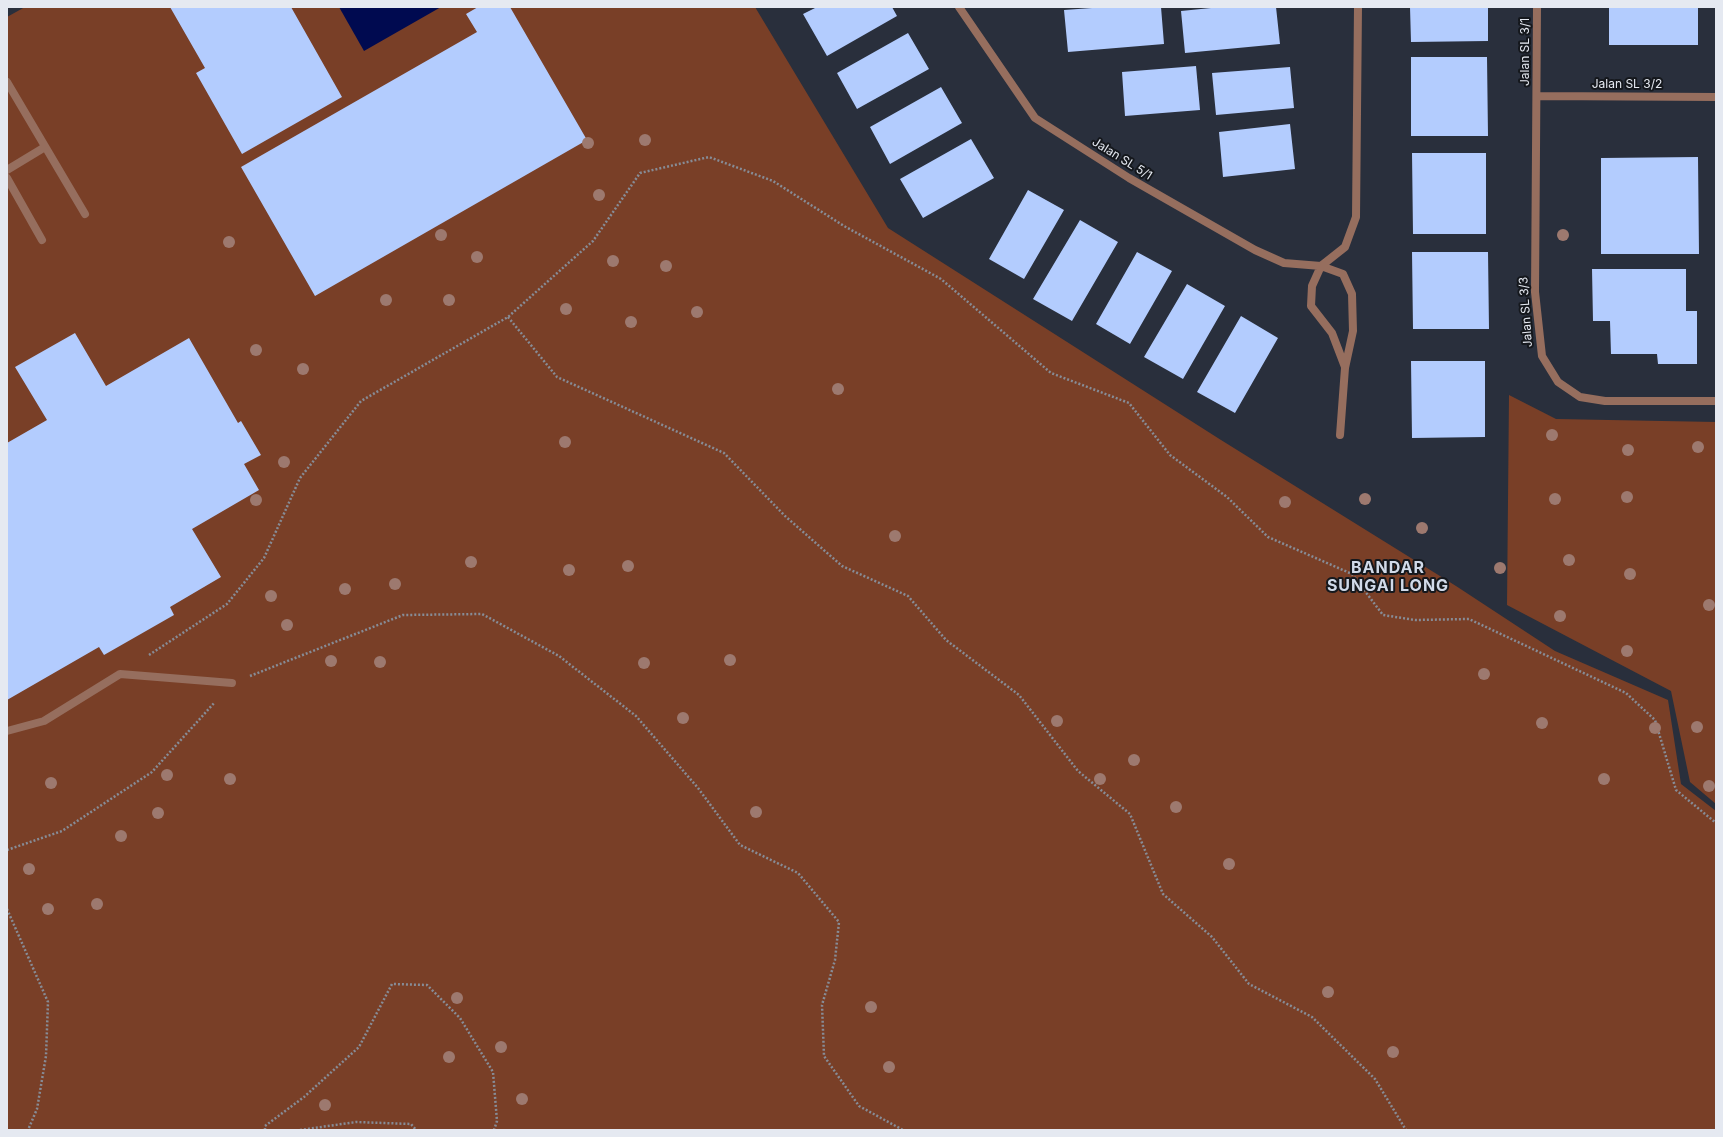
<!DOCTYPE html>
<style>
body{margin:0}
#map{position:relative;width:1723px;height:1137px;overflow:hidden;background:#292f3c;font-family:Inter,sans-serif}
canvas{display:block}
.frame{position:absolute;inset:0;border:8px solid #e5e9f1;pointer-events:none}
</style>
<div id="map">
<canvas width="1723" height="1137"></canvas>
<div class="frame"></div>
</div>
<script>
const c = document.querySelector('canvas').getContext('2d');
c.lineJoin = 'round';
function fill(path, color) {
  c.fillStyle = color;
  c.fill(path, 'evenodd');
}
function shape(rows) {
  const path = new Path2D();
  for (const r of rows) {
    path.moveTo(r[0], r[1]);
    for (let i = 2; i < r.length; i += 2) path.lineTo(r[i], r[i + 1]);
  }
  return path;
}
function stroke(path, color, width, dash) {
  c.strokeStyle = color;
  c.lineWidth = width;
  c.lineCap = dash ? 'butt' : 'round';
  c.setLineDash(dash || []);
  c.stroke(path);
}
function drawText(font, color, halo, rows, align = 'center') {
  c.font = font + ' Inter,sans-serif';
  c.lineWidth = 4;
  c.setLineDash([]);
  c.textBaseline = 'middle';
  c.strokeStyle = halo;
  c.fillStyle = color;
  for (const [text, x, y, turn = 0] of rows) {
    c.save();
    c.translate(x, y);
    c.rotate((+turn || 0) * Math.PI / 180);
    c.textAlign = isNaN(turn) ? turn : align;
    if (halo) c.strokeText(text, 0, 0);
    c.fillText(text, 0, 0);
    c.restore();
  }
}
fill(shape([
 [25,7,755,7,888,228,1221,440,1456,586,1555,651,1668,700,1681,784,1716,811,1716,1130,7,1130,7,17],
 [1509,395,1556,419,1716,422,1716,804,1690,782,1671,691,1507,605]
]), '#793f27');
fill(shape([
 [339,7,441,7,364,51]
]), '#000a50');
fill(shape([
 [170,7,291,7,342,97,242,154,196,73,205,68],
 [478,7,510,7,587,140,315,296,241,167,477,32,466,14],
 [817,7,892,7,897,16,827,56,803,14],
 [1106,7,1161,7,1164,44,1068,52,1064,10],
 [1221,7,1276,7,1280,44,1185,53,1181,11],
 [1410,7,1488,7,1488,41,1411,42],
 [1609,7,1698,7,1698,45,1609,45],
 [908,33,929,69,857,109,837,73],
 [1411,57,1487,57,1488,136,1411,136],
 [1196,66,1200,110,1125,116,1122,72],
 [1290,67,1294,108,1216,115,1212,73],
 [941,87,962,123,890,164,870,127],
 [1290,124,1295,169,1223,177,1219,132],
 [971,139,994,178,923,218,900,179],
 [1412,153,1486,153,1486,234,1413,234],
 [1698,157,1699,254,1601,254,1601,158],
 [1028,190,1064,210,1024,279,989,259],
 [1080,220,1118,242,1072,321,1033,299],
 [1137,252,1172,271,1130,344,1096,324],
 [1412,252,1488,252,1489,329,1413,329],
 [1592,269,1686,269,1686,311,1697,311,1697,364,1658,364,1657,354,1611,354,1610,321,1593,321],
 [1187,284,1225,306,1183,379,1144,357],
 [1241,316,1278,338,1235,413,1197,392],
 [75,333,106,386,189,338,238,423,241,421,261,455,244,464,259,490,192,529,221,577,170,607,174,615,104,655,99,647,7,700,7,443,47,420,15,367],
 [1411,361,1485,361,1485,437,1412,438]
]), '#b3ccfe');
stroke(shape([
 [508,317,557,377,724,453,785,516,842,566,908,596,946,640,1019,695,1078,771,1130,814,1163,894,1212,937,1249,984,1312,1017,1375,1079,1406,1130],
 [149,655,227,604,264,558,300,478,361,401,508,317,593,241,640,173,709,157,773,181,844,226,941,279,1051,373,1129,403,1170,455,1227,497,1268,537,1352,574,1383,615,1415,620,1469,619,1626,693,1655,720,1676,790,1716,823],
 [250,676,403,615,482,614,559,656,636,716,698,788,740,845,798,873,839,922,835,960,822,1005,824,1056,859,1106,903,1130],
 [7,850,62,831,152,772,215,702],
 [7,909,48,1002,46,1056,37,1109,28,1130],
 [265,1130,265,1126,304,1097,359,1047,392,984,427,985,460,1018,493,1072,497,1121,494,1130],
 [300,1130,356,1122,411,1124,416,1130]
]), '#878c96', 2.5, [2, 2]);
stroke(shape([
 [7,82,85,214],
 [7,170,45,147],
 [7,178,42,240],
 [7,731,44,721,120,674,232,683]
]), '#966e5e', 8);
stroke(shape([
 [959,7,1035,118,1129,178,1255,250,1284,263,1321,266,1343,274,1352,294,1353,331,1345,368,1340,435],
 [1537,7,1535,292,1542,356,1558,382,1580,397,1605,401,1716,401],
 [1537,96,1716,97],
 [1345,367,1332,333,1311,306,1312,286,1321,266,1345,247,1356,217,1358,7]
]), '#966e5e', 8);
c.fillStyle = '#9d796f';
for (const [x, y] of [
 [645,140],
 [588,143],
 [599,195],
 [441,235],
 [1563,235],
 [229,242],
 [477,257],
 [613,261],
 [666,266],
 [386,300],
 [449,300],
 [566,309],
 [697,312],
 [631,322],
 [256,350],
 [303,369],
 [838,389],
 [1552,435],
 [565,442],
 [1698,447],
 [1628,450],
 [284,462],
 [1627,497],
 [1365,499],
 [1555,499],
 [256,500],
 [1285,502],
 [1422,528],
 [895,536],
 [1569,560],
 [471,562],
 [628,566],
 [1500,568],
 [569,570],
 [1630,574],
 [395,584],
 [345,589],
 [271,596],
 [1709,605],
 [1560,616],
 [287,625],
 [1627,651],
 [730,660],
 [331,661],
 [380,662],
 [644,663],
 [1484,674],
 [683,718],
 [1057,721],
 [1542,723],
 [1697,727],
 [1655,728],
 [1134,760],
 [167,775],
 [230,779],
 [1100,779],
 [1604,779],
 [51,783],
 [1709,786],
 [1176,807],
 [756,812],
 [158,813],
 [121,836],
 [1229,864],
 [29,869],
 [97,904],
 [48,909],
 [1328,992],
 [457,998],
 [871,1007],
 [501,1047],
 [1393,1052],
 [449,1057],
 [889,1067],
 [522,1099],
 [325,1105]
]) {
  c.beginPath();
  c.arc(x, y, 6, 0, 2 * Math.PI);
  c.fill();
}
drawText('12px', '#e5e9f1', '#15181d', [
 ["Jalan SL 3/1",1525,52,-90],
 ["Jalan SL 3/2",1627,84],
 ["Jalan SL 5/1",1122,159,32],
 ["Jalan SL 3/3",1526,312,-94]
]);
c.letterSpacing = '1px';
drawText('bold 16px', '#d1dae9', '#15181d', [
 ["BANDAR",1388,568],
 ["SUNGAI LONG",1388,586]
]);
c.letterSpacing = '0px';
</script>
